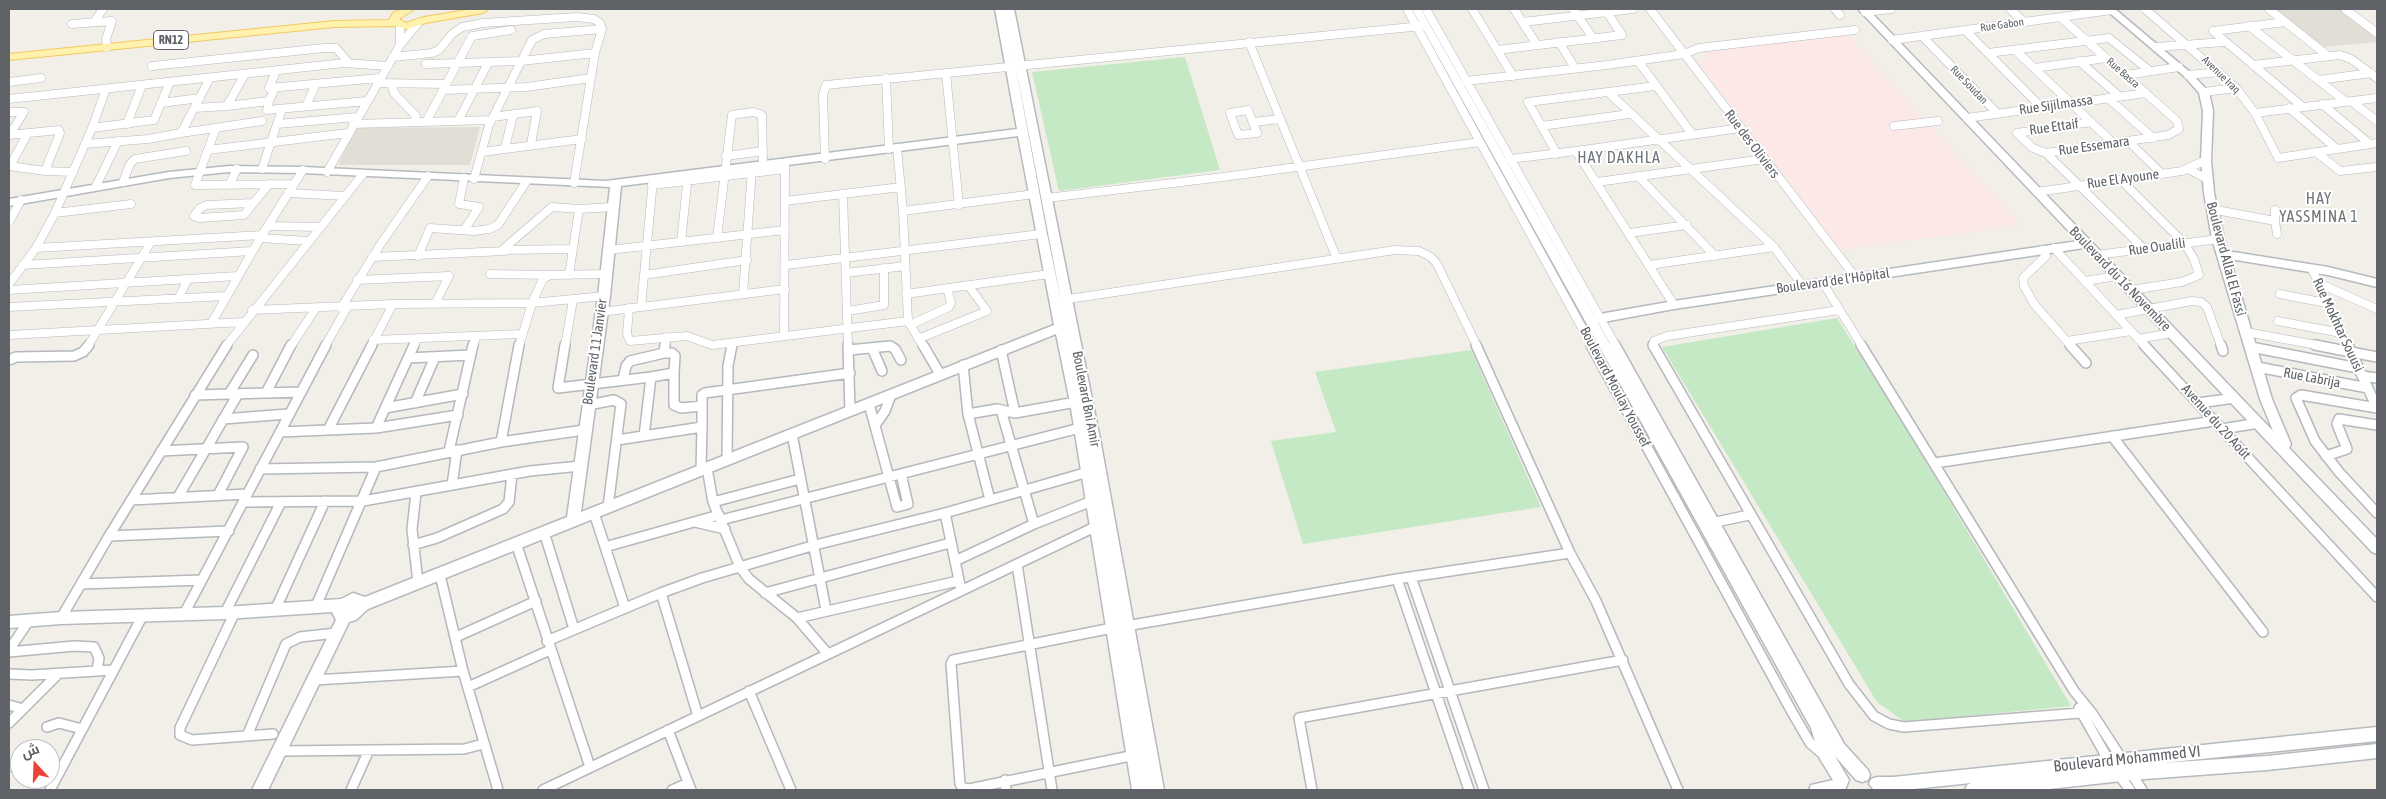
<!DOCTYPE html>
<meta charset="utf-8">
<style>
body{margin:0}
#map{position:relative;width:2386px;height:799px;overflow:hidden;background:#f1efe8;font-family:"Asap Condensed",Cairo,sans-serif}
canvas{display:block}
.frame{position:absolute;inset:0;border:10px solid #5f6368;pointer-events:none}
.north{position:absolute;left:10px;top:739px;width:50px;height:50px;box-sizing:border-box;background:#fff;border:1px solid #bfc1c3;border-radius:50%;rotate:340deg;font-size:14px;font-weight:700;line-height:20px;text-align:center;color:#5f6368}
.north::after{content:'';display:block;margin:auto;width:18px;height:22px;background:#ea4335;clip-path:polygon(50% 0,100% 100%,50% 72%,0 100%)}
</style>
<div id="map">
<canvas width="2386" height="799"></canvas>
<div class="frame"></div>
<div class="north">ش</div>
</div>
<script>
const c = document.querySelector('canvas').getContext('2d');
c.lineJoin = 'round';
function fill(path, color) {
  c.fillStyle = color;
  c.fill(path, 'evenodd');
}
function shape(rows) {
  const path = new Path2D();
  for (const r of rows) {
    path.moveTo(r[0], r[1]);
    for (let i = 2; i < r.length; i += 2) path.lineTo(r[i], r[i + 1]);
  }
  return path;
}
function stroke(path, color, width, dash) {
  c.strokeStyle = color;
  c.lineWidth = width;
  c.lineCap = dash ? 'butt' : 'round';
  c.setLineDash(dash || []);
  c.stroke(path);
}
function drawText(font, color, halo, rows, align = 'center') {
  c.font = font + ' "Asap Condensed",sans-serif';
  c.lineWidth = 4;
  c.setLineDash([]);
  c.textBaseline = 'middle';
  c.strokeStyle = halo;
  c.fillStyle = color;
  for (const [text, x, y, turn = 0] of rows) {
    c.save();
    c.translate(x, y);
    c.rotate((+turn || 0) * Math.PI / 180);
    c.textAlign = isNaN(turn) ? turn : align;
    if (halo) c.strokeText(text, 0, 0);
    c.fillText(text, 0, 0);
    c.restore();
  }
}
fill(shape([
 [2274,9,2341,9,2377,36,2377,42,2323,47],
 [480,127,470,165,338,165,356,128]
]), '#e1ded6');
fill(shape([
 [1843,30,2021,225,1841,250,1696,60,1708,57,1700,46]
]), '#fce8e6');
fill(shape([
 [1185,57,1220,170,1059,191,1032,72],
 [1837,318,1913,440,2071,706,1905,722,1877,702,1662,347],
 [1471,350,1541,507,1303,544,1271,441,1336,432,1315,372]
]), '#c5e8c5');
const streetFar1 = shape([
 [1407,9,1592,346],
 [1426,9,1616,346],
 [1472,9,1513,76],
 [1514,9,1537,45],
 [1573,9,1593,38],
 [1650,9,1856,278],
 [1835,9,1840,15],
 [2010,9,2024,22],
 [2145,9,2236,88,2255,113,2278,158,2377,143],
 [2269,9,2328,56],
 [2345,9,2377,33],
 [1865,12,1891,9],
 [94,22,103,9],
 [1523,22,1633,9],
 [2285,22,2213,31,2303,107],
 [72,24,112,21,106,39,107,47],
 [400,25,400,45],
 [2249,26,2345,101],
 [1965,30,2041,107],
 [1922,36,1997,113],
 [1892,40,2112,10],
 [1249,42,1337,259],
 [1559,42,1575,68],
 [2156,47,2224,42],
 [1497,50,1622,35,1607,12],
 [2015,50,2113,143],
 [1988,53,2109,38,2150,71],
 [393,57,432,53,439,50,452,34,462,27,483,23,577,17,594,19,600,23,602,29,595,53,574,183],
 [1638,61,1692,134],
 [2079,61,2119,96],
 [426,64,521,61,595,53],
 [2253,65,2340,55,2351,59,2377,78],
 [152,66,324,48,336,48,349,63],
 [2034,68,2106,58],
 [276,71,269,88,379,78],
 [946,73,959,205],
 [2126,75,2179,67],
 [2188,75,2219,72],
 [886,78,889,149],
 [2318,80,2371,73],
 [1466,81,1607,65,1684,54,1699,48,1855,30],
 [9,82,41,78],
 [377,83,446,84],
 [391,83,394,93,416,116,414,122],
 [443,90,526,87,591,78],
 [1608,92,1656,86],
 [2204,92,2236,88],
 [2108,98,2153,138],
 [9,99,344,63,388,66],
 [269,101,267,110,367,101],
 [2351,101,2377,121],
 [161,103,200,98],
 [2322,104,2370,144],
 [227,106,269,101,275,88],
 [306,106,316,84],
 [195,108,227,106,245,74],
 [2289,108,2337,149],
 [1248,110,1257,133,1238,135,1230,113,1248,110],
 [9,112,24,112,9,136],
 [2255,113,2377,98],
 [493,117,537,111,531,144],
 [1967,118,2146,93],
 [458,121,488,63],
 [426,122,472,36,511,30],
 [1254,122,1280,119],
 [127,124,142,85],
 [277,124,357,117],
 [353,124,491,120],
 [1541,126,1629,114],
 [1894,126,1938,121],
 [92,128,154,120,170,82],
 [216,128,195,185,294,184],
 [181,133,262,121],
 [2017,133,2033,148,2046,153,2168,135,2179,129,2177,121,2060,17],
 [2017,133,2091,122],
 [9,135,59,130,60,133,45,171,73,172],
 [2128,141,2162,174],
 [85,144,148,139,181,133,210,78],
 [505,148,513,115],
 [897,148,903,211,908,321,923,346],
 [208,150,348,133],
 [1576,151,1741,128],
 [482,152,582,139],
 [2316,152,2340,171,2377,167],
 [2046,153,2144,249],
 [1557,154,1528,102,1608,92,1774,247,1803,286],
 [726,156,763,151],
 [825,159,823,95,826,85,1422,26],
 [1510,159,1576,151,1674,305],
 [9,166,45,171],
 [10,166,28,133],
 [262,169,282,109],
 [2188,169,2207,179],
 [327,172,400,45,418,23],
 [1638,176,1715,256],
 [464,178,459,204,479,207,465,229],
 [474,179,489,125,532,40,544,34,602,29],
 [2121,180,2184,243,2194,259,2199,275,2182,282,2131,290],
 [123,182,130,164,135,159,186,151],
 [1597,182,1764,159],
 [229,185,237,169],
 [652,185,785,169],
 [96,186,118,141],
 [2037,192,2182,171,2206,160],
 [288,193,345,196],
 [843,195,848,346],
 [1047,198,1223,177,1480,142],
 [785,201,901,187],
 [253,203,207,205,200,208,194,216,199,218,244,215,269,184],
 [2211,209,2275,221,2277,234],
 [2275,210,2275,221],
 [903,211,1034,194],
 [55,213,131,204],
 [9,222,21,200],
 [268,226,320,227],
 [1629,233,1687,225],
 [262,235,303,170],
 [260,238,309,241],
 [717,238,732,115,753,112,762,115,763,165],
 [681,242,688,175],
 [36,248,262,235,212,322],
 [2054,248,2145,346],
 [573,249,502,250,552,207,579,209,613,207],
 [609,250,785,230],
 [2042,250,2046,256,2023,278,2024,286,2034,304,2071,346],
 [2097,255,2218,239],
 [418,256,430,228,474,231,489,229,498,225,526,182],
 [372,257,505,251],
 [23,265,252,251],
 [786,265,1041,234],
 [1649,265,1774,247],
 [2312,269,2348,346],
 [846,273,905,266],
 [490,274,550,275],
 [569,275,579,209],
 [644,275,747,260],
 [357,280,449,276,435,304],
 [2085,281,2117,276],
 [2316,282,2377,309],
 [1823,283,1862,346],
 [9,284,36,248,55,213,92,128,106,89],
 [9,290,237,276],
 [743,294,752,169],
 [906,294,1049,274],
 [2280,294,2326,303],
 [179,297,188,279],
 [1062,300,1395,250,1419,251,1431,257,1437,264,1477,346],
 [9,307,226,296],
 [641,307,653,180],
 [341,308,380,245,428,176],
 [629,308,627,334,630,341,687,336,712,345,908,321],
 [252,310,393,304],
 [848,311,884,305,884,268],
 [601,312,785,289],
 [2116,315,2192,301,2201,302,2207,307,2221,346],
 [2278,321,2341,333],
 [910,325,949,307,951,303,947,288],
 [2246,332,2322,346],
 [9,335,243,322],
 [784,336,785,163],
 [918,339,987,311,968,285],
 [2138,339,2172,333],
 [373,340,521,334],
 [2067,341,2131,331],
 [88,346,151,242],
 [226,346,363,174],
 [291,346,316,308],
 [325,346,348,306],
 [371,346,393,304,532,303,604,296],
 [414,346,417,339],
 [473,346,476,337],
 [519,346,532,303,543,279,550,275,606,274],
 [565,346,573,300],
 [665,346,667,337],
 [731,346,732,343],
 [886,346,891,346],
 [1653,346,1654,341,1667,336,1839,310]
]);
const street = shape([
 [565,345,558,388,651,377,644,436],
 [848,345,850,411],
 [923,345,940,374],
 [1476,345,1570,553,1596,601,1678,790],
 [1591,345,1792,712,1810,743,1826,757],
 [1615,345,1839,744],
 [1653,345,1849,684,1874,716,1889,724,1904,727,2080,713],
 [1861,345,2074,691,2092,713,2142,790],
 [2070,345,2086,363],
 [2144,345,2377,597],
 [2221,345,2223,351],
 [2315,345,2377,357],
 [2348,345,2377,408],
 [2251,347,2358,368],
 [872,348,882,371],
 [849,350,890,346,895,349,901,360],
 [1001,350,1015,413],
 [664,353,672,353,675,356,674,373],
 [408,358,470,355],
 [9,360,16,357,74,356,83,352,89,345],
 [963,365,968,414,990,500],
 [2257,367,2368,388],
 [2362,376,2377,378],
 [651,377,674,373,674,405,681,408,702,406,702,427],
 [623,380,626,366,630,361,664,353,665,345],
 [266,393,291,345],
 [229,394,253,355],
 [195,395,300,392],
 [415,403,435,357],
 [2198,403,2235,398],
 [869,404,897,507,908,504,901,474],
 [588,405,614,400,621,404,608,507],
 [702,406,702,395,705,393,850,373],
 [385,408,463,394],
 [2377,408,2301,395,2296,398,2315,441,2339,472,2377,513],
 [1001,410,1034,524],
 [968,414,997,409,1015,413,1076,402],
 [223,419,288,414],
 [876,424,885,411,891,395],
 [376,428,414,345],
 [2222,429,2259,423],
 [328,430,372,345],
 [280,432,376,428,458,415],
 [792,434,826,610],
 [2112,436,2263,632],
 [617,440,702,427,701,470],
 [501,442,519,345],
 [161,451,243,447],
 [449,451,473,345],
 [2326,456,2347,449,2337,424,2339,419,2377,425],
 [727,459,728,366,732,345],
 [1935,463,2214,421],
 [707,468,713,502,740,567,749,579,797,618,827,653],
 [260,469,376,467,501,442,584,430],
 [452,485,457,450],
 [416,493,412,529,418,583],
 [218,495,243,447],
 [178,497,238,394],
 [131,500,247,494],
 [243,502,363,501,530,471,580,466],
 [713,502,800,479],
 [594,513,625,608],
 [945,513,960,585],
 [721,520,1080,428],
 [695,522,725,529],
 [1716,522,1749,515],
 [544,532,574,629],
 [109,536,227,345],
 [516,543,590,767],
 [413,545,437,538,503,509,509,502,512,474],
 [605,547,719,515],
 [955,561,1034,524,1092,501],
 [1017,564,1052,790],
 [440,575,463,671,498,790],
 [1411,577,1484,790],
 [1397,579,1469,790],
 [81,584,202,580],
 [661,593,702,578,815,545,945,513,1088,472],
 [765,593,950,543],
 [316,606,376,467],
 [276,608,325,501],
 [235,612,180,728,180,735,192,740,273,734],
 [225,613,281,502],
 [184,614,326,345],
 [61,618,109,536,229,531],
 [797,618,958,581],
 [1126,626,1397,579,1570,553],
 [1112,628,953,660,951,664,960,784,963,788,969,789,1135,755],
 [456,637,536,601],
 [547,641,661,593,698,716],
 [9,650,28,622],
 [9,652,74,646,94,647,99,658,97,671],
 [9,674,32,675,113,670],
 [315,680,463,671],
 [468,687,550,650],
 [749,691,791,790],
 [9,705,23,709],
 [2079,708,2109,761,2130,790],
 [9,723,59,673],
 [47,727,59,723,82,729],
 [668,730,691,790],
 [247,736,286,644,300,637,336,633],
 [280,751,464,749,483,744],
 [9,765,20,770],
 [1005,780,1006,790],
 [50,790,143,615],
 [351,790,369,750],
 [543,790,1099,525],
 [672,790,688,783],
 [1312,790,1299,718,1623,660]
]);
const secondary = shape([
 [995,9,1014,9,1101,444,1164,790,1148,790,1133,702,1148,790,1132,790,1070,402,1056,334,368,609,356,620,349,622,268,790,252,790,336,620,332,612,225,619,61,624,9,628,9,616,61,612,225,607,341,599,353,593,365,597,567,517,598,296,610,187,303,173,229,172,169,178,9,206,9,199,169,172,229,166,303,167,606,181,1017,129,995,9],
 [1012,47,1062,305,1047,234,1012,47],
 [1018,136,1054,325,581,512,610,296,621,186,1018,136],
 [1412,9,1421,9,1594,315,1674,301,2078,241,1858,9,1868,9,2273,431,2260,399,2212,239,2204,193,2201,160,2203,111,2199,93,2185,77,2105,9,2115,9,2191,73,2209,92,2213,111,2211,160,2214,193,2227,251,2328,267,2377,279,2377,287,2328,275,2230,259,2272,399,2291,444,2289,448,2377,539,2377,554,2372,552,2084,248,1674,309,1598,323,1824,722,1868,770,1870,775,1868,780,1862,782,1856,780,1835,756,1849,780,1845,790,1809,790,1811,785,1833,780,1820,759,1811,728,1412,9],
 [2377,727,2377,741,2162,763,2267,756,2377,744,2377,758,2267,770,2131,780,2040,790,1965,790,1967,785,1971,783,1904,790,1874,790,1869,784,1871,779,1877,777,1893,777,2377,727]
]);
const primary = shape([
 [402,9,415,9,399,19,406,23,424,17,472,9,488,10,483,13,426,23,407,29,395,26,334,27,9,60,9,54,334,21,389,20,393,13,402,9]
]);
stroke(streetFar1, '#b5b8bc', 9);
stroke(street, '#b5b8bc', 12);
stroke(secondary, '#b6babf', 3);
stroke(primary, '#f2c960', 2);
stroke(streetFar1, '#fff', 8);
stroke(street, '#fff', 9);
fill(secondary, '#fff');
fill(primary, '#fff2af');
drawText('11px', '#5f6368', '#fff', [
 ["Rue Gabon",2002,25,-8],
 ["Rue Basra",2123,73,41],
 ["Avenue Iraq",2221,75,44],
 ["Rue Soudan",1969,85,46]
]);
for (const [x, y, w] of [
 [171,40,35]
]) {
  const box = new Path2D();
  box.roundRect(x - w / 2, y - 9.5, w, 19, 4);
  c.fillStyle = '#fff';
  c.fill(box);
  stroke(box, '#5f6368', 1);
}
drawText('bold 12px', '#5f6368', null, [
 ["RN12",171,40]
]);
drawText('14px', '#5f6368', '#fff', [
 ["Rue Sijilmassa",2056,105,-8],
 ["Rue Ettaif",2054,127,-8],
 ["Rue des Oliviers",1752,144,53],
 ["Rue Essemara",2094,146,-8],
 ["Rue El Ayoune",2123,179,-8],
 ["Rue Oualili",2157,247,-8],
 ["Boulevard Allal El Fassi",2226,259,75],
 ["Boulevard du 16 Novembre",2120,279,46],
 ["Boulevard de l'Hôpital",1833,281,-8],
 ["Rue Mokhtar Souusi",2338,325,65],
 ["Boulevard 11 Janvier",595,352,-82],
 ["Rue Labrija",2312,378,11],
 ["Boulevard Moulay Youssef",1615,387,62],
 ["Boulevard Bni Amir",1086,399,79],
 ["Avenue du 20 Août",2216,422,48]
]);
c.letterSpacing = '1px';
drawText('16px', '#70757a', '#fff', [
 ["HAY DAKHLA",1619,158],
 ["HAY",2319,199],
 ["YASSMINA 1",2319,217]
]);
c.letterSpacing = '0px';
drawText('16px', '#5f6368', '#fff', [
 ["Boulevard Mohammed VI",2127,759,-6]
]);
</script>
